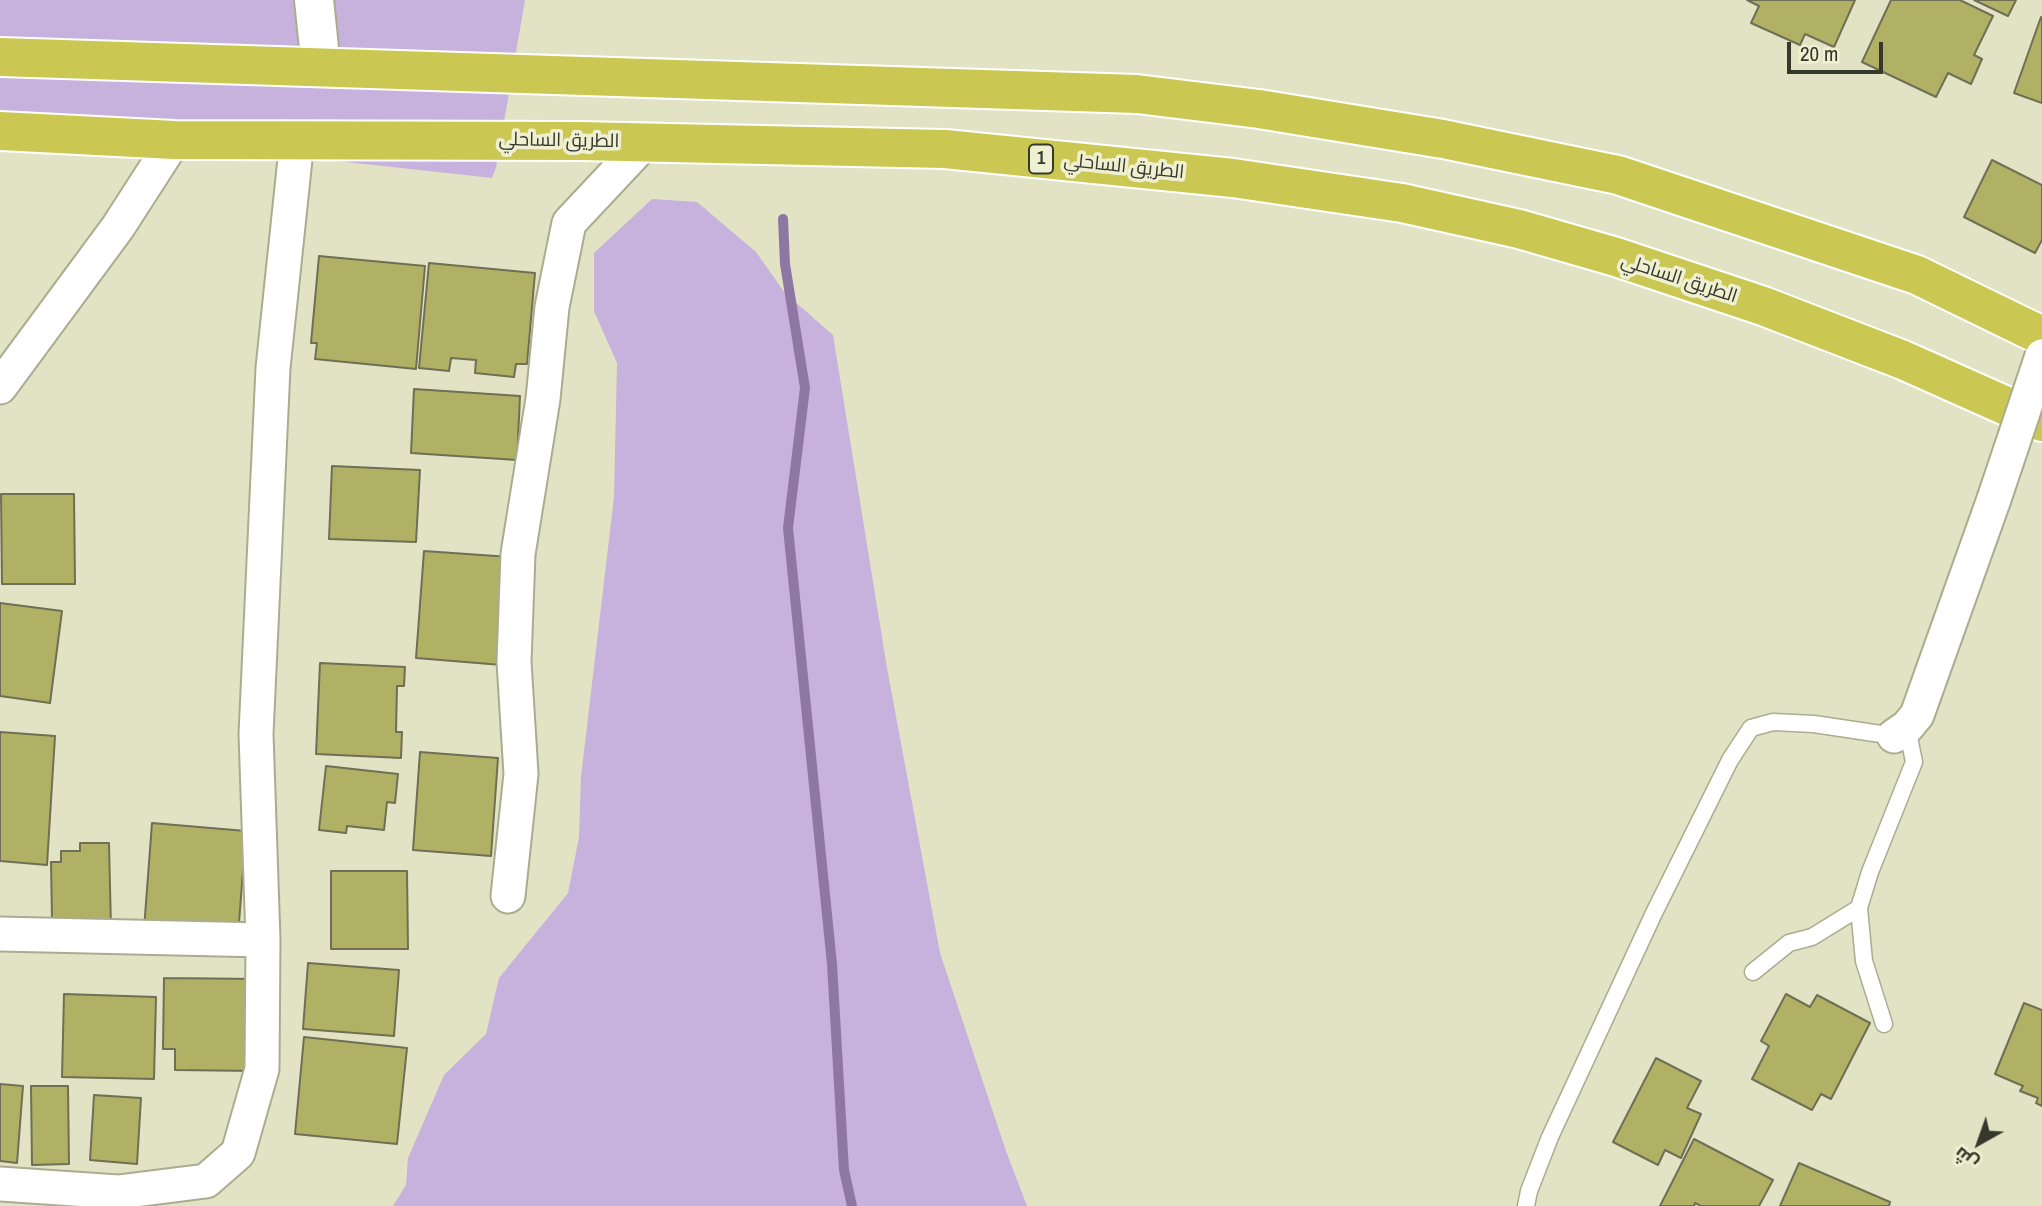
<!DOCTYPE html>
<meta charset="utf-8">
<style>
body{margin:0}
#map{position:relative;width:2042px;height:1206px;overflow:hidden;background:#e2e3c4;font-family:"Archivo Narrow",Cairo,sans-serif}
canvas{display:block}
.north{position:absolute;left:1944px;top:1108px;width:70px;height:70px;-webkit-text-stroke:5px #eff0d1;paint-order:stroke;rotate:220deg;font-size:19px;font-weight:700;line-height:28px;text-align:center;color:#37382c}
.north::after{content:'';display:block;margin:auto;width:24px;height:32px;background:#37382c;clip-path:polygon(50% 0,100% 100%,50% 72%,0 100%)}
.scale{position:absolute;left:1787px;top:42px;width:96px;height:32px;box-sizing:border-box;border:4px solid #37382c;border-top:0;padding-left:9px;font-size:21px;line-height:24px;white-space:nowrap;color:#37382c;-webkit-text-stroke:5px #eff0d1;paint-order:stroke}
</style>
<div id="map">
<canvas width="2042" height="1206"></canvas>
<div class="north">ش</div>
<div class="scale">20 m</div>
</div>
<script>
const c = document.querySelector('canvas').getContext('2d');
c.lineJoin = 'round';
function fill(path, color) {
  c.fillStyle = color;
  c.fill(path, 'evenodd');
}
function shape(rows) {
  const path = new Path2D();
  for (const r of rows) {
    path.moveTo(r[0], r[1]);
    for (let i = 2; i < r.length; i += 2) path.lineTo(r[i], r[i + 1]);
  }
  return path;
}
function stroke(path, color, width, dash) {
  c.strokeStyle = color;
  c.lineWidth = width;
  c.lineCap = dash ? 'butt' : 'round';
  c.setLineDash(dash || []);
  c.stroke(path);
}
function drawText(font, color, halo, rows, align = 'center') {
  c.font = font + ' "Archivo Narrow",Cairo,sans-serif';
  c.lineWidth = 7;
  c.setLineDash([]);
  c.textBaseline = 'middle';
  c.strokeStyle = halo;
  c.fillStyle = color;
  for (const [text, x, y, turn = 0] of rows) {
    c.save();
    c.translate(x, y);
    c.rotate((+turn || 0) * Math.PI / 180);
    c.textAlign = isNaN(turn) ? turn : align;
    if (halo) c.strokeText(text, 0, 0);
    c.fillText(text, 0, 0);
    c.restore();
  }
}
fill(shape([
 [0,0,525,0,496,168,492,178,0,124],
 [652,199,697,202,756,252,785,293,833,335,887,668,940,953,1006,1151,1027,1206,393,1206,406,1185,408,1158,444,1075,486,1034,499,978,568,893,579,837,581,777,614,497,617,363,594,311,594,253]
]), '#c6b2dc');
stroke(shape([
 [783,219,785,264,805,388,788,528,832,964,844,1170,852,1206]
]), '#8e78a3', 10);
const building = shape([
 [1747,0,1855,0,1834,47,1805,34,1800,45,1751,23,1759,6,1747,0],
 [1891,0,1960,0,1993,16,1974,55,1982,59,1971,84,1948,73,1936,97,1862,62,1891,0],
 [1974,0,2016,0,2008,16,1974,0],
 [2041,17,2042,18,2042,103,2014,93,2041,17],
 [1992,160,2042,185,2042,240,2035,253,1964,217,1992,160],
 [319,256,425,266,416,369,315,359,317,343,311,343,319,256],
 [429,263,535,273,527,364,516,364,514,377,475,373,476,360,451,358,449,371,419,368,429,263],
 [414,389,520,396,517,460,411,453,414,389],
 [332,466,420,470,416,542,329,539,332,466],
 [1,494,74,494,75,584,2,584,1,494],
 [424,551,510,557,502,665,416,658,424,551],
 [0,603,62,611,50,703,0,696,0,603],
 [320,663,405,667,404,686,397,686,396,732,402,732,401,758,316,754,320,663],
 [0,732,55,736,47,865,0,861,0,732],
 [420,752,498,758,491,856,413,850,420,752],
 [326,766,398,774,395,803,387,802,384,830,347,826,346,833,319,830,326,766],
 [152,823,246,831,238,936,144,929,152,823],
 [80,843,109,843,111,929,52,920,51,862,61,862,61,851,80,851,80,843],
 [331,871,407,871,408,949,331,949,331,871],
 [308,963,399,970,394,1036,303,1029,308,963],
 [164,978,257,979,256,1071,175,1070,175,1049,163,1049,164,978],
 [64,994,156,997,154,1079,62,1077,64,994],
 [1786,994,1810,1007,1817,995,1870,1023,1831,1099,1821,1094,1812,1110,1752,1079,1769,1046,1761,1041,1786,994],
 [2024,1003,2042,1010,2042,1106,2036,1103,2038,1098,2020,1091,2023,1086,1995,1074,2024,1003],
 [304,1037,407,1048,397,1144,295,1134,304,1037],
 [1656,1058,1701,1081,1687,1108,1701,1114,1681,1158,1665,1150,1658,1165,1613,1142,1656,1058],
 [0,1084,23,1086,17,1163,0,1161,0,1084],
 [31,1086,68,1086,69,1164,32,1165,31,1086],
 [94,1095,141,1098,137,1164,90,1160,94,1095],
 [1694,1139,1773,1180,1759,1206,1701,1206,1695,1203,1694,1206,1660,1206,1694,1139],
 [1799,1163,1890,1202,1889,1206,1780,1206,1799,1163]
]);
fill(building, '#b1b165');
stroke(building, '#6e6f54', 2);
const service = shape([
 [1753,972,1789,943,1812,937,1859,908],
 [1884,1024,1864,961,1859,908,1870,872,1914,762,1907,727],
 [1526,1206,1529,1191,1550,1137,1654,913,1730,760,1751,728,1773,722,1814,724,1894,736]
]);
const minor = shape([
 [0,387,118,227,174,140],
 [1894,736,1907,727,1917,715,1994,499],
 [508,896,521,774,514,662,518,554,543,399,552,307,569,223,645,142],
 [0,934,263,940],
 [0,1184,118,1192,206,1181,238,1153,262,1069,263,940,256,734,273,368,297,140]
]);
const tertiary = shape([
 [314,0,321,67]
]);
const trunk = shape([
 [0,57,1137,94,1259,109,1443,139,1618,175,1917,275,2042,336],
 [0,131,174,140,580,141,945,149,1233,178,1402,203,1519,229,1616,257,1763,306,1903,360,2042,422]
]);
stroke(service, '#abac8f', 19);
stroke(minor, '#abac8f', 37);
stroke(tertiary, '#abac8f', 42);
stroke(trunk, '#fff', 42);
stroke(service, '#fff', 16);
stroke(minor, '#fff', 33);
stroke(tertiary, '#fff', 38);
stroke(trunk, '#cac853', 38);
const minorBridge = shape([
 [1994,499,2042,356]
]);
stroke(minorBridge, '#abac8f', 37, []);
stroke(minorBridge, '#fff', 33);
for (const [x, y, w] of [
 [1041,159,24]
]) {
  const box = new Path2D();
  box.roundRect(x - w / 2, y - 14.5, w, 29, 5);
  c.fillStyle = '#eff0d1';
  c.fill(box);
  stroke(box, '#37382c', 2);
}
drawText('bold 18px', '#37382c', null, [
 ["1",1041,159]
]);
drawText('19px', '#37382c', '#eff0d1', [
 ["الطريق الساحلي",559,141,1],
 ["الطريق الساحلي",1124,167,6],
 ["الطريق الساحلي",1679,279,18]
]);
</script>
